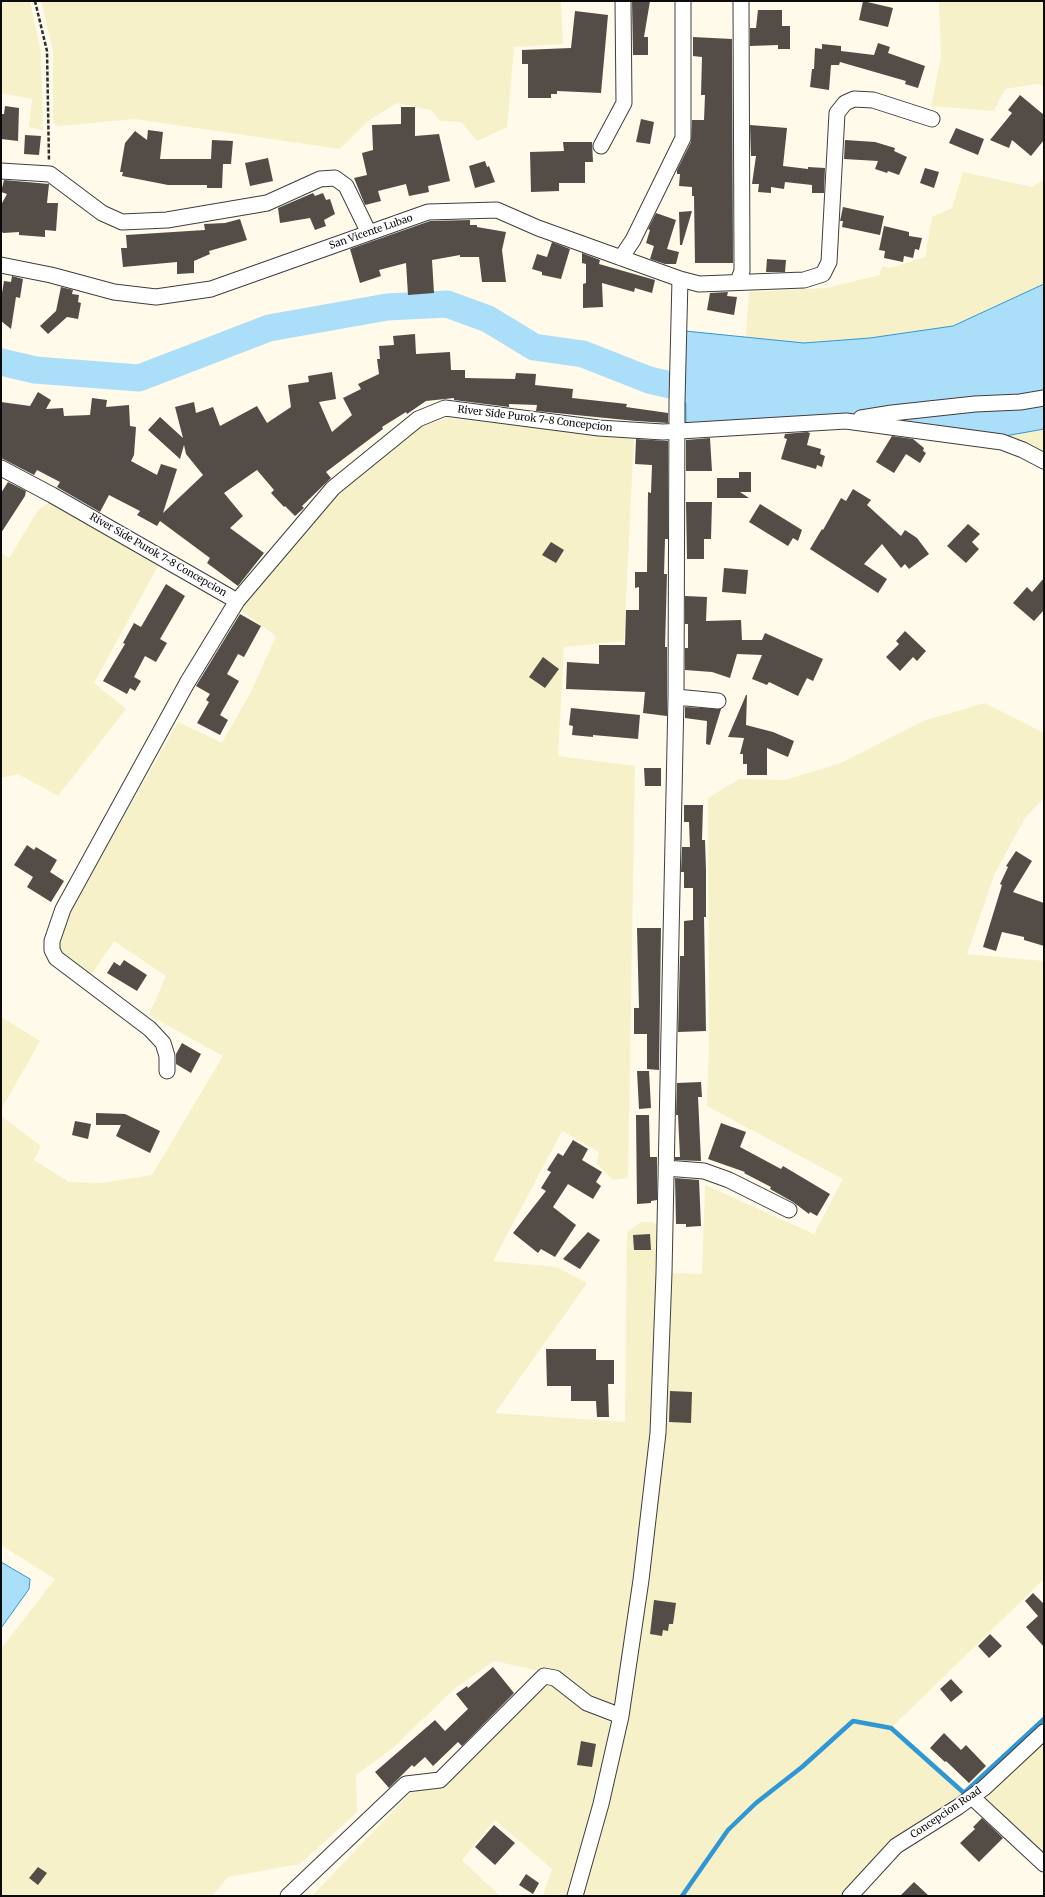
<!DOCTYPE html>
<style>
body{margin:0}
#map{position:relative;width:1045px;height:1897px;overflow:hidden;background:#fffae9;font-family:Merriweather,serif}
canvas{display:block}
.frame{position:absolute;inset:0;border:2px solid #0b0b0b;pointer-events:none}
</style>
<div id="map">
<canvas width="1045" height="1897"></canvas>
<div class="frame"></div>
</div>
<script>
const c = document.querySelector('canvas').getContext('2d');
c.lineJoin = 'round';
function fill(path, color) {
  c.fillStyle = color;
  c.fill(path, 'evenodd');
}
function shape(rows) {
  const path = new Path2D();
  for (const r of rows) {
    path.moveTo(r[0], r[1]);
    for (let i = 2; i < r.length; i += 2) path.lineTo(r[i], r[i + 1]);
  }
  return path;
}
function stroke(path, color, width, dash) {
  c.strokeStyle = color;
  c.lineWidth = width;
  c.lineCap = dash ? 'butt' : 'round';
  c.setLineDash(dash || []);
  c.stroke(path);
}
function drawText(font, color, halo, rows, align = 'center') {
  c.font = font + ' Merriweather,serif';
  c.lineWidth = 4;
  c.setLineDash([]);
  c.textBaseline = 'middle';
  c.strokeStyle = halo;
  c.fillStyle = color;
  for (const [text, x, y, turn = 0] of rows) {
    c.save();
    c.translate(x, y);
    c.rotate((+turn || 0) * Math.PI / 180);
    c.textAlign = isNaN(turn) ? turn : align;
    if (halo) c.strokeText(text, 0, 0);
    c.fillText(text, 0, 0);
    c.restore();
  }
}
fill(shape([
 [1,1,30,1,41,52,43,130,29,127,32,99,1,93],
 [41,1,561,1,563,44,514,47,507,127,477,141,461,122,440,121,431,110,397,103,368,121,340,149,135,119,59,126,53,123,53,51],
 [939,1,1044,1,1044,85,1036,84,1005,89,994,111,931,106,941,58],
 [963,172,1032,187,1044,179,1044,284,953,326,870,338,804,343,746,337,749,292,826,288,880,275,882,266,890,268,925,257,932,217,952,208],
 [448,418,597,435,634,437,624,641,564,647,558,756,635,766,628,1178,613,1180,596,1163,599,1152,562,1131,493,1261,556,1267,587,1283,495,1413,625,1422,627,1232,641,1222,652,1222,660,1227,653,1430,618,1707,586,1698,559,1675,494,1661,454,1689,393,1748,356,1775,357,1812,300,1864,228,1877,212,1896,1,1896,1,1649,55,1579,1,1545,1,1116,41,1146,34,1160,69,1182,102,1183,152,1175,223,1056,149,1015,166,976,114,941,88,980,57,952,60,928,178,722,222,743,251,692,276,636,238,608,338,494,421,427],
 [1044,429,1044,455,1005,436],
 [51,502,158,566,94,683,126,709,58,796,18,774,1,778,1,553,9,558,39,509],
 [985,703,1044,733,1044,798,1025,818,995,873,967,954,1044,961,1044,1579,893,1726,967,1793,891,1841,840,1896,580,1896,624,1716,669,1273,702,1274,705,1185,814,1234,843,1179,707,1106,709,1042,708,798,739,779,785,780,841,763,923,721],
 [1,1017,40,1041,1,1110],
 [553,1680,615,1719,570,1896,543,1896,552,1869,495,1820,462,1860,500,1896,312,1896,416,1787,440,1786],
 [1044,1740,1044,1863,984,1801,984,1796]
]), '#f6f1c8');
const water = shape([
 [1044,284,1044,429,1005,436,930,428,686,426,685,331,804,343,870,338,953,326,1044,284],
 [1,1562,30,1579,29,1589,1,1628,1,1562]
]);
fill(water, '#abdef9');
stroke(water, '#2e97d4', 1);
stroke(shape([
 [682,1896,728,1830,756,1803,802,1767,853,1721,891,1728,964,1793,1044,1719]
]), '#2e97d4', 4.5);
stroke(shape([
 [1,362,35,370,139,378,269,328,387,307,447,304,488,319,534,347,583,354,649,380,722,397]
]), '#abdef9', 27);
fill(shape([
 [632,1,650,1,644,37,648,37,648,55,633,55],
 [863,1,893,8,888,27,859,20],
 [758,10,782,10,782,26,790,26,790,49,778,49,778,45,750,46,750,28,756,28],
 [575,11,608,15,601,93,557,91,557,94,551,94,551,98,528,98,528,64,522,64,522,50,571,48],
 [693,37,732,39,733,263,695,263,694,196,692,196,692,187,679,186,680,174,677,174,677,170,691,142,692,120,704,120,705,95,701,95,702,57,693,56],
 [878,43,890,47,888,53,925,66,918,88,905,84,906,81,840,62,839,65,831,65,829,90,810,87,812,69,814,69,815,48,822,49,822,44,841,46,841,51,874,55],
 [1020,95,1044,115,1044,140,1031,156,1012,140,1009,148,990,140,1012,113,1008,110],
 [5,106,19,108,18,141,1,139,2,114,4,114],
 [401,107,415,107,415,136,439,134,450,181,428,186,429,192,409,196,406,184,378,191,381,201,365,205,354,178,367,175,362,153,373,150,372,125,401,124],
 [641,119,654,122,650,144,636,142],
 [750,125,787,128,783,166,808,169,808,167,825,168,824,193,812,193,812,185,785,182,784,189,771,187,771,193,758,192,759,184,752,184,756,156,751,156],
 [956,128,984,139,978,155,949,143],
 [148,130,163,132,160,159,211,159,212,140,233,141,231,164,223,164,222,188,207,188,207,185,168,185,122,176,123,172,120,172,125,143,135,131,147,140],
 [25,135,41,136,39,155,24,154],
 [845,140,875,142,895,148,894,151,907,157,899,175,888,171,887,173,875,169,878,161,844,159],
 [563,142,592,142,593,162,585,162,585,183,559,183,559,191,531,192,530,152,564,151],
 [268,158,273,181,250,186,245,163],
 [485,161,487,167,489,166,495,182,475,188,469,166],
 [925,168,939,172,934,188,920,183],
 [4,180,49,184,47,203,58,203,56,231,45,230,45,237,19,235,19,232,3,233,1,231,1,205,7,194,1,192],
 [313,193,315,196,323,193,326,200,330,199,335,214,324,220,326,226,315,230,310,218,280,223,278,208],
 [843,207,884,216,880,235,842,227,843,221,840,221],
 [692,211,682,245,680,245,679,212],
 [656,213,676,220,667,249,679,252,676,264,665,264,650,259,654,246,646,243,650,230,648,229],
 [240,219,247,240,209,251,210,254,194,261,194,273,177,274,177,262,123,267,121,248,127,248,126,235,205,230,204,224,225,223],
 [470,220,470,225,477,225,477,227,506,232,502,250,506,282,482,282,479,257,460,257,460,255,432,260,434,293,408,295,406,263,379,270,381,276,360,283,350,249,430,221],
 [884,226,909,232,909,236,922,238,919,250,915,249,913,258,904,256,903,262,884,258,885,251,879,250],
 [552,242,570,249,561,279,542,275,542,272,532,269,537,254,547,257],
 [582,253,600,260,599,264,655,280,652,293,635,288,634,292,602,283,603,307,583,308,583,284,586,283,586,264,582,263],
 [767,259,786,260,785,272,766,272],
 [12,276,23,279,20,298,16,297,11,329,1,321,1,299,4,281,11,282],
 [61,287,73,290,72,294,79,295,78,302,81,303,78,319,67,317,48,334,40,326,56,311],
 [728,292,727,296,737,297,734,315,707,310,710,293],
 [415,334,416,354,450,352,451,370,465,370,465,378,515,379,516,373,536,374,535,385,573,389,572,398,627,404,626,407,668,413,668,423,636,421,536,411,537,405,509,404,509,407,454,400,454,398,426,401,407,414,406,412,382,427,383,429,326,472,331,478,302,506,304,508,295,516,285,506,284,507,271,493,274,490,257,470,224,493,243,516,230,528,264,553,238,586,207,563,210,558,160,521,157,526,137,515,140,511,109,495,100,512,57,487,60,482,37,470,34,475,1,458,1,402,30,406,38,392,51,400,46,409,63,408,64,416,90,415,92,398,107,400,106,407,129,405,130,426,136,427,134,455,131,461,157,475,161,464,177,469,163,513,203,475,186,454,184,445,180,459,148,430,160,417,183,438,175,407,194,402,196,413,213,407,220,426,257,406,267,423,291,407,288,385,309,382,308,376,332,372,336,399,319,402,332,432,352,415,343,398,361,389,358,384,379,374,377,359,380,359,379,346,394,345,393,336],
 [807,432,810,433,807,445,821,449,820,454,825,456,822,467,817,465,816,469,781,459,787,439,784,438,785,434],
 [892,436,913,439,924,448,923,451,926,453,920,463,906,454,894,473,876,462],
 [710,438,712,471,686,471,686,440],
 [636,439,668,441,668,539,665,539,664,574,667,574,665,647,667,647,667,716,643,713,645,692,566,689,567,662,599,664,599,645,625,645,626,610,639,610,639,587,635,588,635,572,647,572,648,492,651,493,652,465,635,464],
 [739,472,751,472,751,492,740,492,749,498,717,498,717,478,739,478],
 [8,482,26,491,25,496,1,533,1,493],
 [853,489,871,500,867,505,901,536,905,530,917,538,929,554,909,569,905,564,901,568,882,544,864,564,887,579,878,593,810,549,822,529,823,530,841,498,846,501],
 [686,502,712,502,711,539,704,539,704,559,687,559],
 [760,504,802,530,798,541,793,538,788,546,749,522],
 [968,524,980,534,972,542,979,549,966,563,947,546],
 [551,542,564,550,556,563,542,555],
 [724,568,748,570,746,594,722,592],
 [1044,578,1044,610,1034,621,1013,603,1027,587,1032,592],
 [166,584,185,596,160,639,167,643,156,662,145,656,134,677,141,681,135,691,130,688,127,694,103,681,125,644,123,643,134,623,141,627],
 [685,596,707,597,706,621,741,620,742,640,762,640,765,633,823,659,813,681,807,678,798,696,769,682,767,685,752,679,762,655,737,654,730,678,712,672,685,670,685,648,688,648,688,624,685,624],
 [240,614,261,626,244,657,238,654,227,674,239,681,220,715,228,720,220,735,197,723,209,702,206,700,210,694,196,686],
 [905,631,926,651,917,661,913,657,900,671,886,657,899,644,896,641],
 [543,657,559,669,545,688,529,677],
 [746,695,747,695,746,725,773,732,794,741,788,757,767,748,767,775,747,775,747,764,743,764,743,754,740,754,744,738,728,737],
 [685,707,721,709,710,745,706,744,707,721,685,718],
 [571,708,640,715,638,739,593,735,593,737,572,735,573,726,569,725],
 [644,768,661,768,661,786,645,786],
 [684,805,703,805,702,840,705,840,706,871,706,917,704,917,706,1031,678,1032,680,956,684,956,684,921,693,920,693,888,684,888,684,872,681,872,682,847,690,847,689,822,684,822],
 [27,845,34,850,36,847,57,860,50,872,64,881,51,902,27,887,33,877,14,865],
 [1016,851,1032,861,1013,892,1044,903,1044,946,1024,940,1024,937,1002,932,996,951,983,947,1002,885,1000,884,1008,867,1006,866],
 [637,928,661,928,659,1070,647,1069,647,1034,634,1034,634,1008,639,1008],
 [124,960,147,975,137,991,107,973,114,962,120,966],
 [182,1043,201,1054,191,1073,176,1064,176,1054],
 [637,1071,649,1071,651,1108,639,1109],
 [701,1082,702,1097,698,1097,701,1161,675,1160,675,1157,680,1157,678,1115,676,1115,677,1083],
 [96,1113,125,1114,160,1131,150,1153,116,1136,121,1125,96,1125],
 [636,1115,649,1115,650,1157,657,1157,657,1200,651,1201,651,1203,637,1204],
 [75,1121,91,1124,88,1139,72,1135],
 [721,1123,746,1132,740,1147,781,1169,783,1166,830,1194,817,1216,810,1212,809,1214,793,1202,770,1189,771,1187,744,1173,745,1172,708,1159],
 [573,1140,588,1149,582,1160,602,1172,596,1182,601,1186,593,1199,568,1184,553,1207,576,1225,555,1257,541,1249,538,1253,513,1233,546,1191,541,1188,551,1172,547,1170,558,1153,563,1156],
 [675,1178,699,1180,701,1226,686,1227,686,1224,676,1224],
 [588,1232,600,1240,580,1269,563,1259],
 [650,1234,651,1250,634,1250,633,1235],
 [546,1349,596,1349,596,1360,614,1360,614,1384,608,1384,609,1417,597,1417,596,1401,571,1401,571,1386,547,1386],
 [670,1391,692,1392,691,1423,669,1422],
 [1033,1593,1044,1604,1044,1647,1026,1627,1038,1616,1025,1601],
 [654,1600,676,1603,673,1624,669,1624,668,1631,663,1630,662,1636,650,1634],
 [990,1634,1002,1646,989,1658,978,1646],
 [493,1667,514,1693,462,1746,458,1742,433,1766,425,1757,414,1767,412,1765,389,1788,375,1772,435,1720,445,1731,468,1709,456,1694,467,1686,468,1688],
 [951,1679,963,1692,951,1702,940,1689],
 [944,1733,961,1750,966,1745,986,1766,969,1783,946,1761,945,1762,930,1748],
 [581,1741,596,1744,592,1767,577,1765],
 [982,1818,1003,1838,979,1862,960,1843,975,1829,973,1827],
 [494,1825,515,1843,495,1865,475,1847],
 [38,1867,47,1873,38,1885,29,1878],
 [526,1874,539,1883,533,1894,519,1885],
 [914,1882,929,1896,900,1896]
]), '#544c47');
const minor = shape([
 [601,146,624,103,623,1],
 [1,171,50,174,102,213,122,222,167,220,267,203,320,179,335,178,346,186,369,233],
 [621,258,633,240,683,138,683,1],
 [1,265,51,275,114,292,156,297,211,289,428,212,497,210,538,228,680,279,699,284,804,280,823,274,829,262,837,113,845,103,854,99,873,100,932,119],
 [738,281,742,271,741,1],
 [861,418,892,413,975,404,1020,402,1044,398],
 [1,468,52,495,237,601,333,488,418,419,445,408,599,428,663,432,846,421,1002,442,1023,450,1044,461],
 [676,697,718,701],
 [167,1071,167,1056,163,1043,150,1029,56,958,52,950,52,941,63,909,187,683,237,601],
 [666,1168,704,1171,729,1180,789,1210],
 [972,1797,1044,1864],
 [288,1896,406,1784,440,1780,544,1676,555,1678,587,1703,621,1716],
 [575,1896,601,1804,621,1716,641,1580,658,1433,664,1273,676,697,677,401,680,279],
 [850,1896,896,1846,958,1807,984,1788,1044,1732]
]);
stroke(minor, '#3e3e3e', 17);
stroke(shape([
 [35,1,47,51,49,161]
]), '#2d2d2d', 2.5, [4, 2]);
stroke(minor, '#fff', 15);
drawText('10px', '#0b0b0b', '#fff', [
 ["San Vicente Lubao",371,232,-19],
 ["River Side Purok 7-8 Concepcion",535,419,7],
 ["River Side Purok 7-8 Concepcion",158,555,30],
 ["Concepcion Road",946,1813,-34]
]);
</script>
